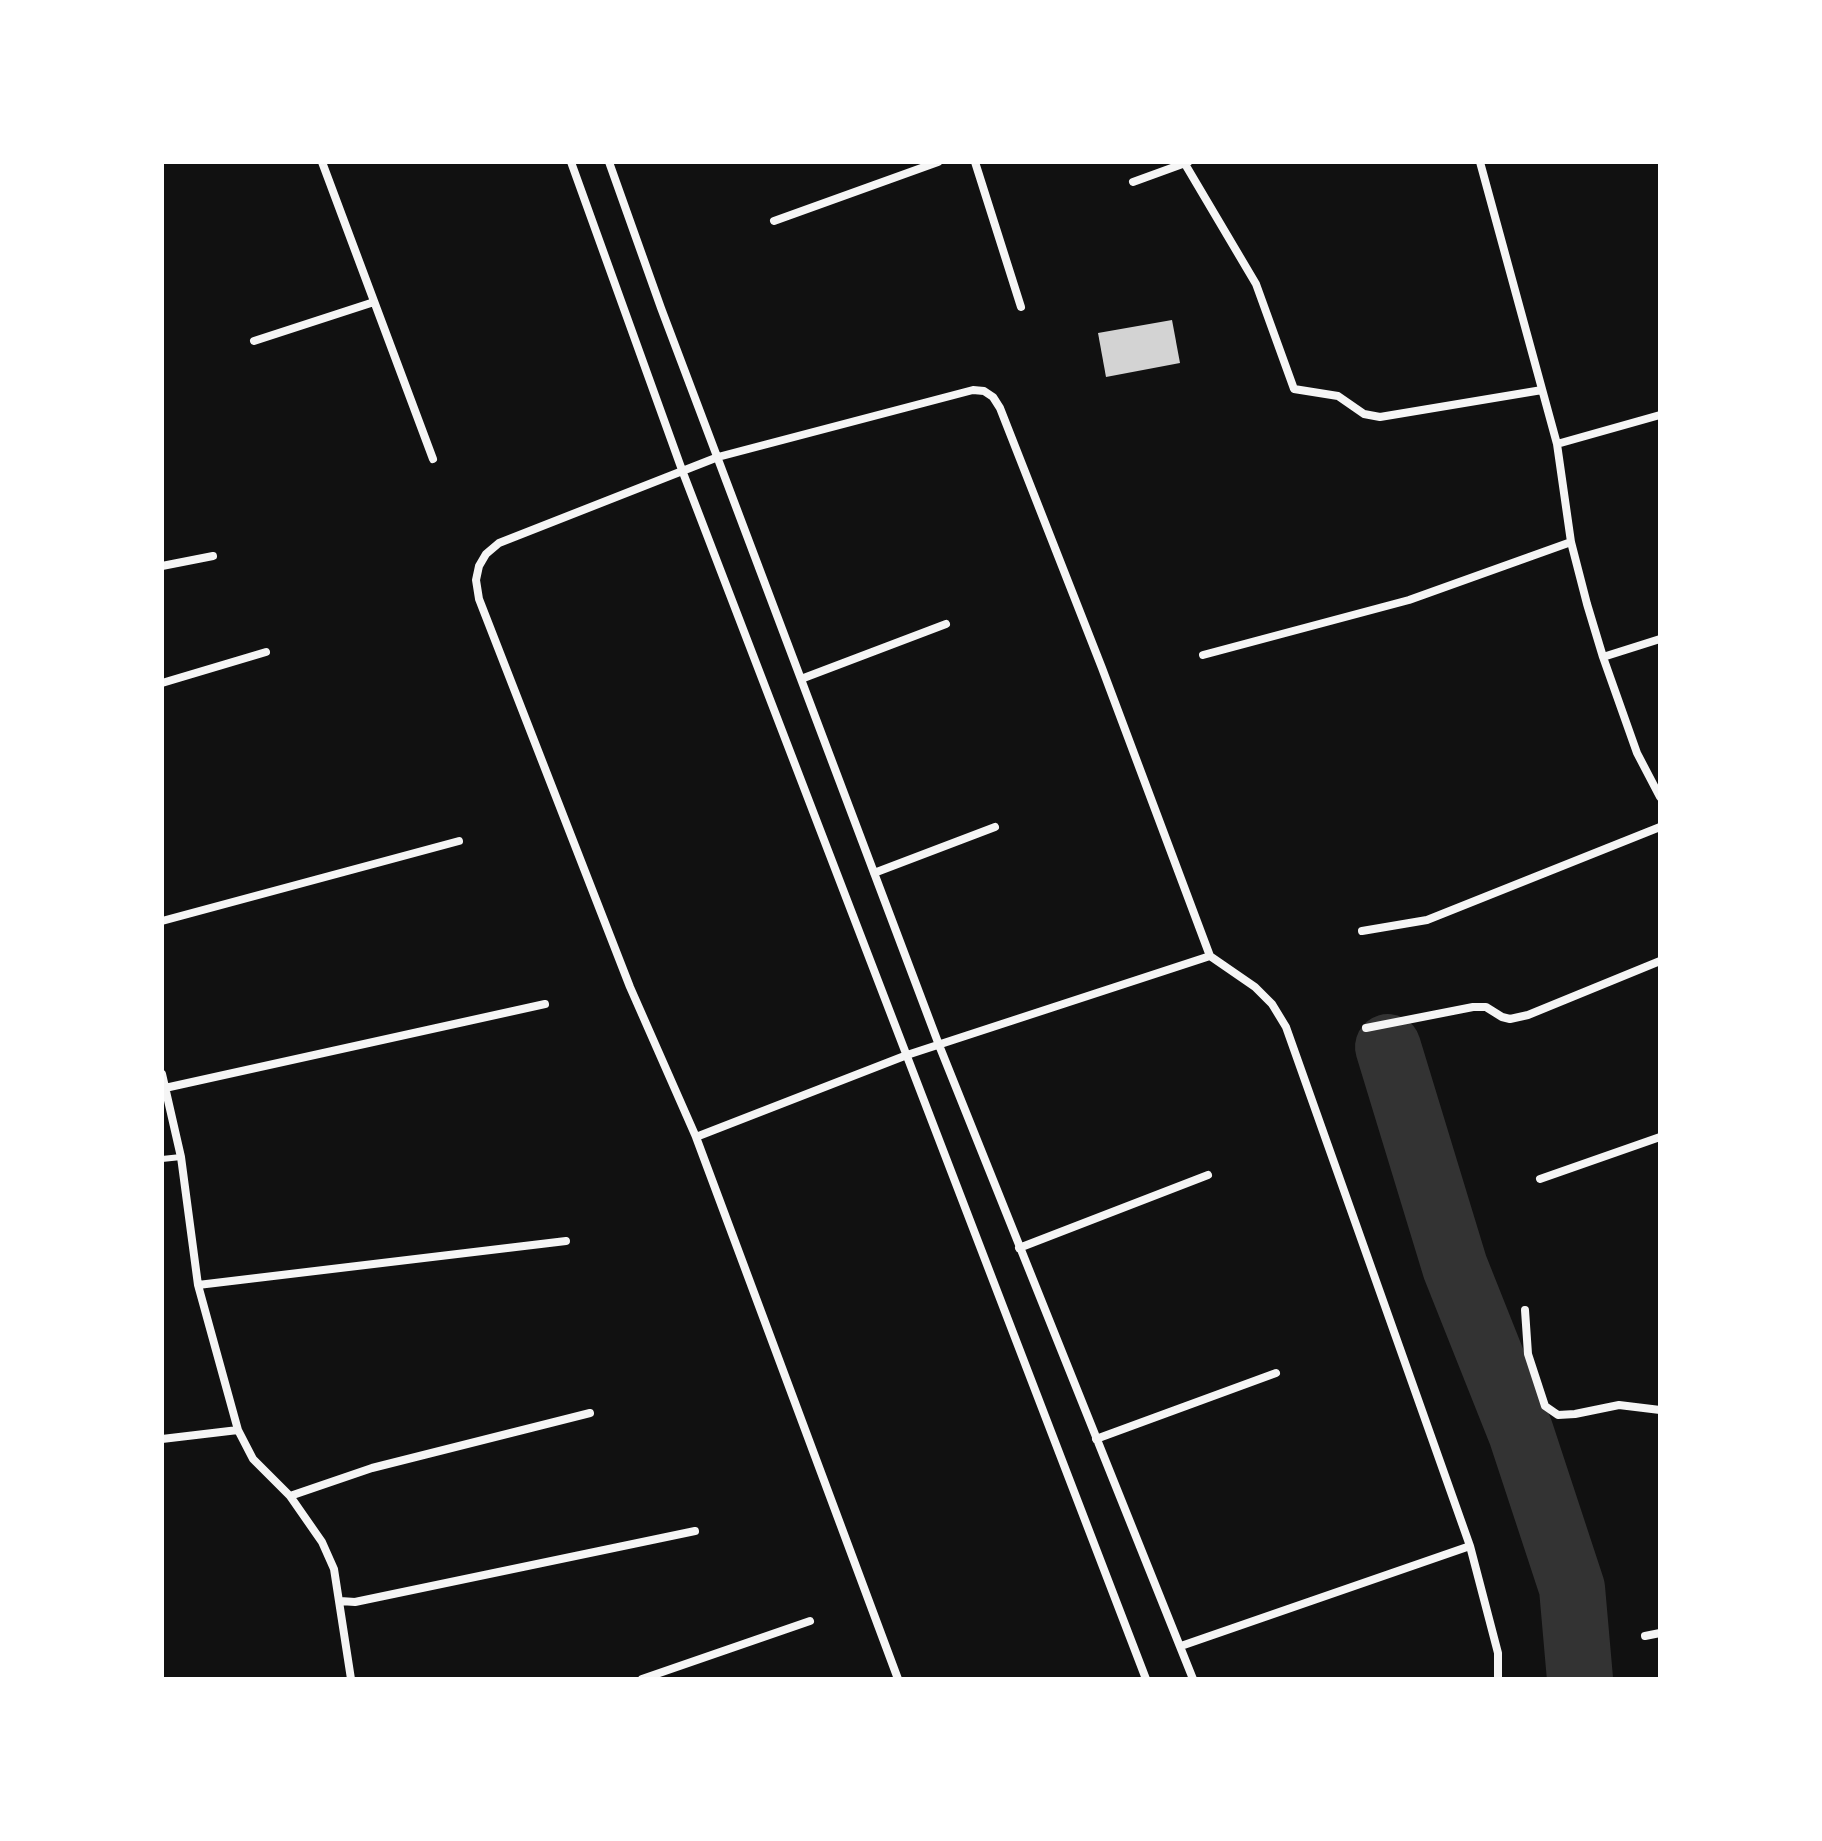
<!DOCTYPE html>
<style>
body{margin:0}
#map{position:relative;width:1822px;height:1841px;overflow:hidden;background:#111;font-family:"PT Sans",sans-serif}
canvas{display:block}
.frame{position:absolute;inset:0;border:164px solid #fff;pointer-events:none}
</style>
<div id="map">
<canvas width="1822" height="1841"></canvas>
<div class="frame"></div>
</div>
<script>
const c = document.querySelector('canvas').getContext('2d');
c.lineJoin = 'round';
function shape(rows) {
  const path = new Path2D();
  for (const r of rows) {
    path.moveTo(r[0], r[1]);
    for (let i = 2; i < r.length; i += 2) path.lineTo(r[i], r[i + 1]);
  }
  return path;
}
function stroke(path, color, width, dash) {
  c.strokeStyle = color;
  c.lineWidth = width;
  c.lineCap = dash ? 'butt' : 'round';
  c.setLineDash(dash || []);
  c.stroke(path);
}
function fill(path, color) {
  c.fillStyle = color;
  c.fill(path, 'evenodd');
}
stroke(shape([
 [1388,1047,1455,1267,1521,1433,1572,1588,1580,1679]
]), '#333', 66);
fill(shape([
 [1172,320,1180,363,1106,377,1098,333]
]), '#d3d3d3');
stroke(shape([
 [162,1159,181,1157]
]), '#f5f5f5', 6);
stroke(shape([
 [322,162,433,459],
 [571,162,682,470,1146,1679],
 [609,162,661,308,939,1045,1193,1679],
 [975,162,1021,307],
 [1480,162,1557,444,1571,542,1587,604,1603,657,1637,753,1660,797],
 [1185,164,1256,284,1294,389,1338,396,1364,414,1380,417,1542,390],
 [1133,182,1188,162],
 [774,221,938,162],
 [254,341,374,302],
 [1557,444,1660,415],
 [162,566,213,556],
 [1203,655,1409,600,1571,542],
 [1603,657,1660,639],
 [801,679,946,624],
 [162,683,266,652],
 [874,873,995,827],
 [162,921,459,841],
 [1362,931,1427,920,1660,827],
 [1366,1028,1473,1007,1486,1007,1502,1017,1510,1019,1528,1015,1660,961],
 [162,1074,181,1157,198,1285,238,1430,253,1459,290,1496,322,1542,334,1569,351,1679],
 [165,1088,545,1004],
 [696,1137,907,1055,1210,956,1255,987,1272,1004,1286,1027,1470,1546,1498,1653,1498,1679],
 [1540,1179,1660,1137],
 [1019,1248,1208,1175],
 [198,1285,566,1241],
 [1525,1310,1528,1354,1545,1406,1558,1415,1575,1414,1619,1405,1660,1410],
 [162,1439,238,1430],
 [1096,1439,1276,1373],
 [290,1496,372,1468,590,1413],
 [340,1601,355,1602,695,1531],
 [1645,1636,1660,1633],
 [1181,1646,1470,1546],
 [642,1679,810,1621],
 [898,1679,696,1137,630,987,479,599,476,580,479,566,486,554,499,543,718,457,973,390,984,391,993,397,1000,408,1102,668,1210,956]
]), '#f5f5f5', 8);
</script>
